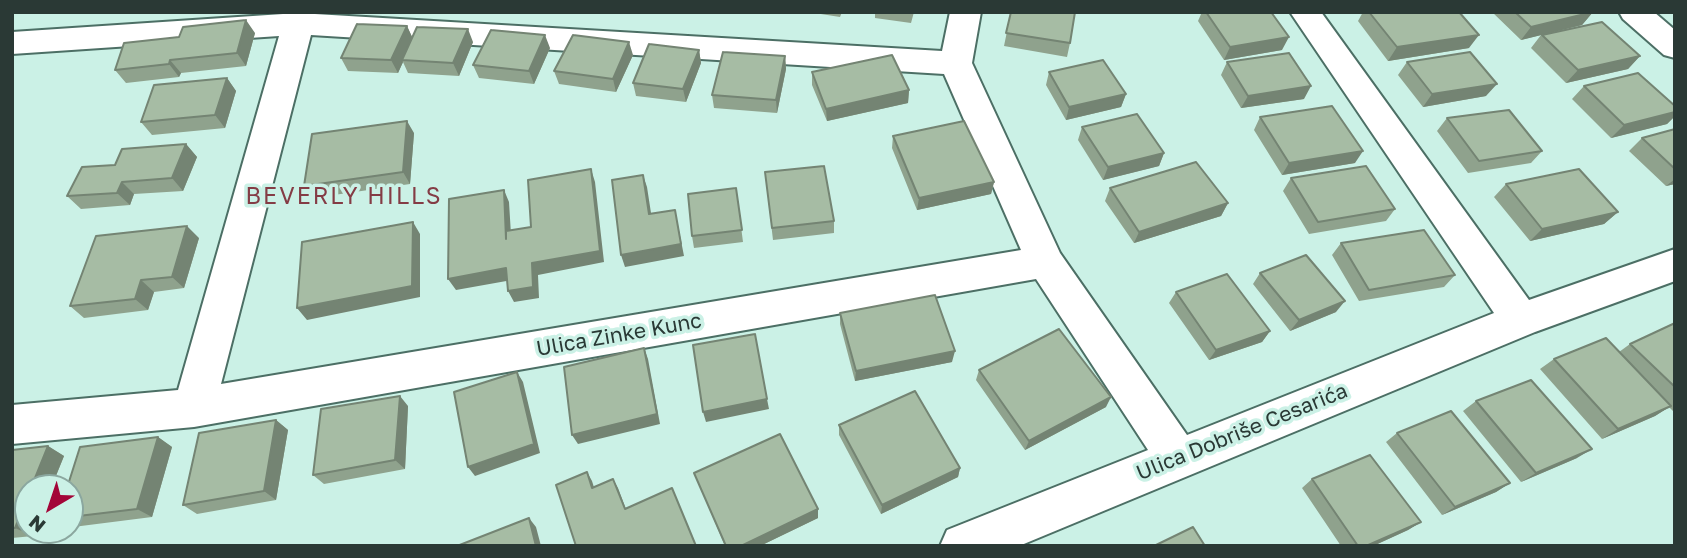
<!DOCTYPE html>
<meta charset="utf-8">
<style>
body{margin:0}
#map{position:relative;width:1687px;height:558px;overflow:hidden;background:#cbf1e6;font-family:"Golos Text",sans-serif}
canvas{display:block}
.frame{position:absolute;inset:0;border:14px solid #2a3935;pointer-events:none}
.north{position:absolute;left:14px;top:474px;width:70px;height:70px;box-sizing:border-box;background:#cbf1e6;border:2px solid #8ba79f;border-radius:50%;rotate:219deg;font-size:19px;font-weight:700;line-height:28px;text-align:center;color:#2a3935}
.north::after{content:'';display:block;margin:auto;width:24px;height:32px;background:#a30538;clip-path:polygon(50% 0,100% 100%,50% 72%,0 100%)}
</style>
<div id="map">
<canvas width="1687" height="558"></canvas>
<div class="frame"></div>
<div class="north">N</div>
</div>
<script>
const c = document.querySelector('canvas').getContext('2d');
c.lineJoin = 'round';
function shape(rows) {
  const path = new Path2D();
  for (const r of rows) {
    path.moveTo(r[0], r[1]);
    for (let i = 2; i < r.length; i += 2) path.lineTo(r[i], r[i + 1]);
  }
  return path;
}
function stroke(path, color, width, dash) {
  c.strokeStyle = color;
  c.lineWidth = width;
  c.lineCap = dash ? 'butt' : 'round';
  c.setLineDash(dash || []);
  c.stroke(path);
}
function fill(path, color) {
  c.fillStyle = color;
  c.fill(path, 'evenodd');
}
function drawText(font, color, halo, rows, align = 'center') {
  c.font = font + ' "Golos Text",sans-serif';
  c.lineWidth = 7;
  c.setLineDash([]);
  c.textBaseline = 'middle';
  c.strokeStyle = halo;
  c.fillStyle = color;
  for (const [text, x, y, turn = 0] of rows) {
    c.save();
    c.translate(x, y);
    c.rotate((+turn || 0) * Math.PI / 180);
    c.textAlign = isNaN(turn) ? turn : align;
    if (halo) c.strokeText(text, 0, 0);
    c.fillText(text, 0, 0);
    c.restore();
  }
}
const minor = shape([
 [950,12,981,12,972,63,1060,253,1187,435,1494,313,1290,12,1321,12,1529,300,1675,249,1675,281,1535,332,1019,546,940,546,947,530,1148,450,1036,279,194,427,12,444,12,405,178,390,279,36,12,54,12,32,298,13,942,51,950,12],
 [311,35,944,74,1021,250,221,384,311,35],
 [1619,12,1654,12,1675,30,1675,58,1664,55,1623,19,1619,12]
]);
stroke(minor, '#4c6f65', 4);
fill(minor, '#fff');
fill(shape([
 [808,12,842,12,840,17],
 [875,12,914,12,911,23,875,18],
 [1011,12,1070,43,1067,57,1004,46],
 [1202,12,1271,12,1282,50,1224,60,1198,21],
 [1363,12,1459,12,1469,48,1388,61,1358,21],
 [1492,12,1593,12,1582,25,1559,31,1640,56,1628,69,1566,83,1531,48,1541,35,1521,40],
 [407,26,412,37,473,42,459,76,408,73,403,62,398,73,348,71,341,58],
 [255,33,246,66,181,73,179,77,126,83,115,70],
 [550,48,534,84,479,78,473,65],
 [699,50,701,63,686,102,636,96,633,83],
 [633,55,616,92,559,84,554,71],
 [785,56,786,69,777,113,714,108,712,95],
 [1227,62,1304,99,1241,108,1221,75],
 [1407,62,1486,96,1423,107,1398,75],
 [812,72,909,90,908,103,827,121,812,85],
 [1049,72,1126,94,1121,107,1066,120,1046,85],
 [227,78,236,91,225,128,152,135,141,122],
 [1584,86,1675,106,1675,116,1667,124,1611,138,1572,99],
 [1260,117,1355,163,1282,175,1254,130],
 [1447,118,1542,151,1531,163,1468,173,1437,131],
 [1082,127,1164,153,1159,166,1103,180,1078,140],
 [1675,129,1675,184,1666,186,1629,151,1642,138],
 [414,133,410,184,313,198,304,186],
 [893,136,994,182,991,194,917,210,892,148],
 [186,144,197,157,183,191,134,194,130,205,81,209,67,196,115,165],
 [765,172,834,221,834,233,773,240],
 [1291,178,1395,209,1386,221,1309,234,1283,191],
 [1506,184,1618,212,1604,224,1530,241,1494,197],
 [736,188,743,242,694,248,692,236],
 [1110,188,1228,203,1221,216,1134,243,1105,201],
 [199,238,184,288,154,292,148,310,84,318,70,306],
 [1341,243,1455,275,1444,287,1359,301,1332,255],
 [1260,273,1336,312,1290,331,1253,284],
 [1176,292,1270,331,1262,342,1209,360,1169,303],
 [840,313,952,362,855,381,840,324],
 [1675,323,1675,413,1669,407,1655,416,1602,439,1540,369,1554,359,1619,352,1630,344],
 [979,370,1106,407,1025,450,976,380],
 [1476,401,1577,458,1521,482,1463,411],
 [408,406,405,469,324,484,313,475],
 [276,420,288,430,276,500,197,514,183,505],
 [839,425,960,468,958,477,881,514,839,435],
 [1397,433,1510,483,1496,492,1442,515,1386,442],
 [158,437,172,447,152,517,73,527,70,526,70,488],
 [48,446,64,456,51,488,28,488,28,530,35,530,33,536,12,538,12,450],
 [694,473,818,518,760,546,725,546],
 [1312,479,1421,522,1408,530,1373,546,1341,546,1302,488]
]), '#8fa28d');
fill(shape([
 [1593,12,1582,25,1521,40,1531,27],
 [246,20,255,33,246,66,237,53],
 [407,26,413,39,402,60,403,62,398,73,391,60],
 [468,29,473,42,459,76,453,63],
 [545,35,550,48,534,84,529,71],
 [1479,35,1469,48,1388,61,1397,47],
 [1289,37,1282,50,1224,60,1230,47],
 [629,42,633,55,616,92,613,79],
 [699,50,701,63,686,102,683,89],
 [785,56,786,69,777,113,776,100],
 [1640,56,1628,69,1566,83,1578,70],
 [170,60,181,73,179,77,169,64],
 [227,78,236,91,225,128,215,115],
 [1497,84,1486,96,1423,107,1432,94],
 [1311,86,1304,99,1241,108,1248,96],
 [909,90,908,103,827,121,826,109],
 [1126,94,1121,107,1066,120,1069,107],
 [1675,112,1675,116,1667,124,1611,138,1624,125],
 [407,121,414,133,410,184,403,172],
 [186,144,197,157,183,191,172,178],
 [1363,151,1355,163,1282,175,1289,163],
 [1164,153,1159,166,1103,180,1108,167],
 [591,169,595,182,604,262,538,275,539,298,514,302,508,291,532,263],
 [643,175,647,187,653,226,649,214],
 [1675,179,1675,184,1666,186],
 [122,182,134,194,130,205,117,193],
 [994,182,991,194,917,210,919,198],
 [504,190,509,202,512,251,506,239],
 [1228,203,1221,216,1134,243,1139,232],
 [675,210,684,256,625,267,621,255],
 [1618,212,1604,224,1530,241,1542,229],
 [413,222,420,234,420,297,307,320,297,308],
 [187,226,199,238,184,288,172,277],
 [506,268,512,280,456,290,448,279],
 [141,280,154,292,148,310,135,299],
 [1345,301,1336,312,1290,331,1299,320],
 [1270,331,1262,342,1209,360,1216,350],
 [644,348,648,359,660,424,578,444,572,435],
 [955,351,952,362,855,381,856,371],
 [517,372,523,382,540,453,475,476,468,467],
 [400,396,408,406,405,469,395,460],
 [1111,397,1106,407,1025,450,1029,441],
 [767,399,769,409,706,422,703,412],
 [1671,406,1655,416,1602,439,1618,429],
 [276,420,288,430,276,500,264,491],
 [158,437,172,447,152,517,137,509],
 [48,446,64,456,51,488,31,488],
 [1592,449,1577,458,1521,482,1536,473],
 [960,468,958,477,881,514,882,505],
 [587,472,592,481,597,497,592,488],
 [613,479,618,488,629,517,625,509],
 [1510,483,1496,492,1442,515,1455,507],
 [28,495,28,530,35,530,33,536,15,528],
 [818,509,818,518,760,546,741,546],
 [529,518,536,527,541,546,536,546],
 [1421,522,1408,530,1373,546,1366,546]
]), '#748473');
const building = shape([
 [1011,12,1075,12,1070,43,1006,33,1011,12],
 [1206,12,1271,12,1289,37,1230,47,1206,12],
 [1369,12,1459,12,1479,35,1397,47,1369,12],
 [1515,12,1593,12,1531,27,1515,12],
 [246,20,237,53,170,60,169,64,115,70,124,43,179,37,183,27,246,20],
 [1602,22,1640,56,1578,70,1542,35,1602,22],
 [357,24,407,26,391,60,341,58,357,24],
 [417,27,468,29,453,63,402,60,417,27],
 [491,30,545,35,529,71,473,65,491,30],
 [573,35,629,42,613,79,554,71,573,35],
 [649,44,699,50,683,89,633,83,649,44],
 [723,52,785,56,776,100,712,95,723,52],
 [1470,52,1497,84,1432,94,1407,62,1470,52],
 [1289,53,1311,86,1248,96,1227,62,1289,53],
 [892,55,909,90,826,109,812,72,892,55],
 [1103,60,1126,94,1069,107,1049,72,1103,60],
 [1638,73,1675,106,1675,112,1624,125,1584,86,1638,73],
 [227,78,215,115,141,122,154,85,227,78],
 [1332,106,1363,151,1289,163,1260,117,1332,106],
 [1509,110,1542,151,1479,161,1447,118,1509,110],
 [1137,114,1164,153,1108,167,1082,127,1137,114],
 [407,121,403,172,304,186,312,134,407,121],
 [964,121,994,182,919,198,893,136,964,121],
 [1675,129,1675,169,1642,138,1675,129],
 [186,144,172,178,122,182,117,193,67,196,82,167,115,165,122,149,186,144],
 [1196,162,1228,203,1139,232,1110,188,1196,162],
 [824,166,834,221,772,228,765,172,824,166],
 [1366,166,1395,209,1318,222,1291,178,1366,166],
 [591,169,600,251,532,263,533,287,508,291,506,268,448,279,449,199,504,190,506,239,506,231,531,227,528,180,591,169],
 [1579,169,1618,212,1542,229,1506,184,1579,169],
 [643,175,649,214,675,210,681,244,621,255,612,180,643,175],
 [736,188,742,230,692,236,688,194,736,188],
 [413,222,412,286,297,308,302,242,413,222],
 [187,226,172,277,141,280,135,299,70,306,96,236,187,226],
 [1424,230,1455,275,1369,290,1341,243,1424,230],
 [1306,255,1345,301,1299,320,1260,273,1306,255],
 [1227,274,1270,331,1216,350,1176,292,1227,274],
 [935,295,955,351,856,371,840,313,935,295],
 [1675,323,1675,387,1630,344,1675,323],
 [1059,329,1111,397,1029,441,979,370,1059,329],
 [755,334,767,399,703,412,693,345,755,334],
 [1606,338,1671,406,1618,429,1554,359,1606,338],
 [644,348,657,414,572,435,564,367,644,348],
 [517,372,534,444,468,467,454,392,517,372],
 [1531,380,1592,449,1536,473,1476,401,1531,380],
 [915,391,960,468,882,505,839,425,915,391],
 [400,396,395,460,313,475,321,409,400,396],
 [1451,411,1510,483,1455,507,1397,433,1451,411],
 [276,420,264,491,183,505,199,433,276,420],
 [780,434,818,509,741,546,726,546,694,473,780,434],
 [158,437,137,509,70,517,70,488,67,488,80,447,158,437],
 [48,446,31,488,28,488,28,495,15,528,12,528,12,450,48,446],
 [1370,455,1421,522,1366,546,1358,546,1312,479,1370,455],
 [587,472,592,488,613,479,625,509,672,488,696,546,576,546,556,485,587,472],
 [529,518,536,546,457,546,529,518],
 [1193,527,1205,546,1154,546,1193,527]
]);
fill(building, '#a6bca4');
stroke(building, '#748473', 2);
drawText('21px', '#2a3935', '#cbf1e6', [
 ["Ulica Zinke Kunc",619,335,-10],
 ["Ulica Dobriše Cesarića",1242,432,-22]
]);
c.letterSpacing = '2px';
drawText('23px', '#843c45', '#cbf1e6', [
 ["BEVERLY HILLS",344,197]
]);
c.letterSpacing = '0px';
</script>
